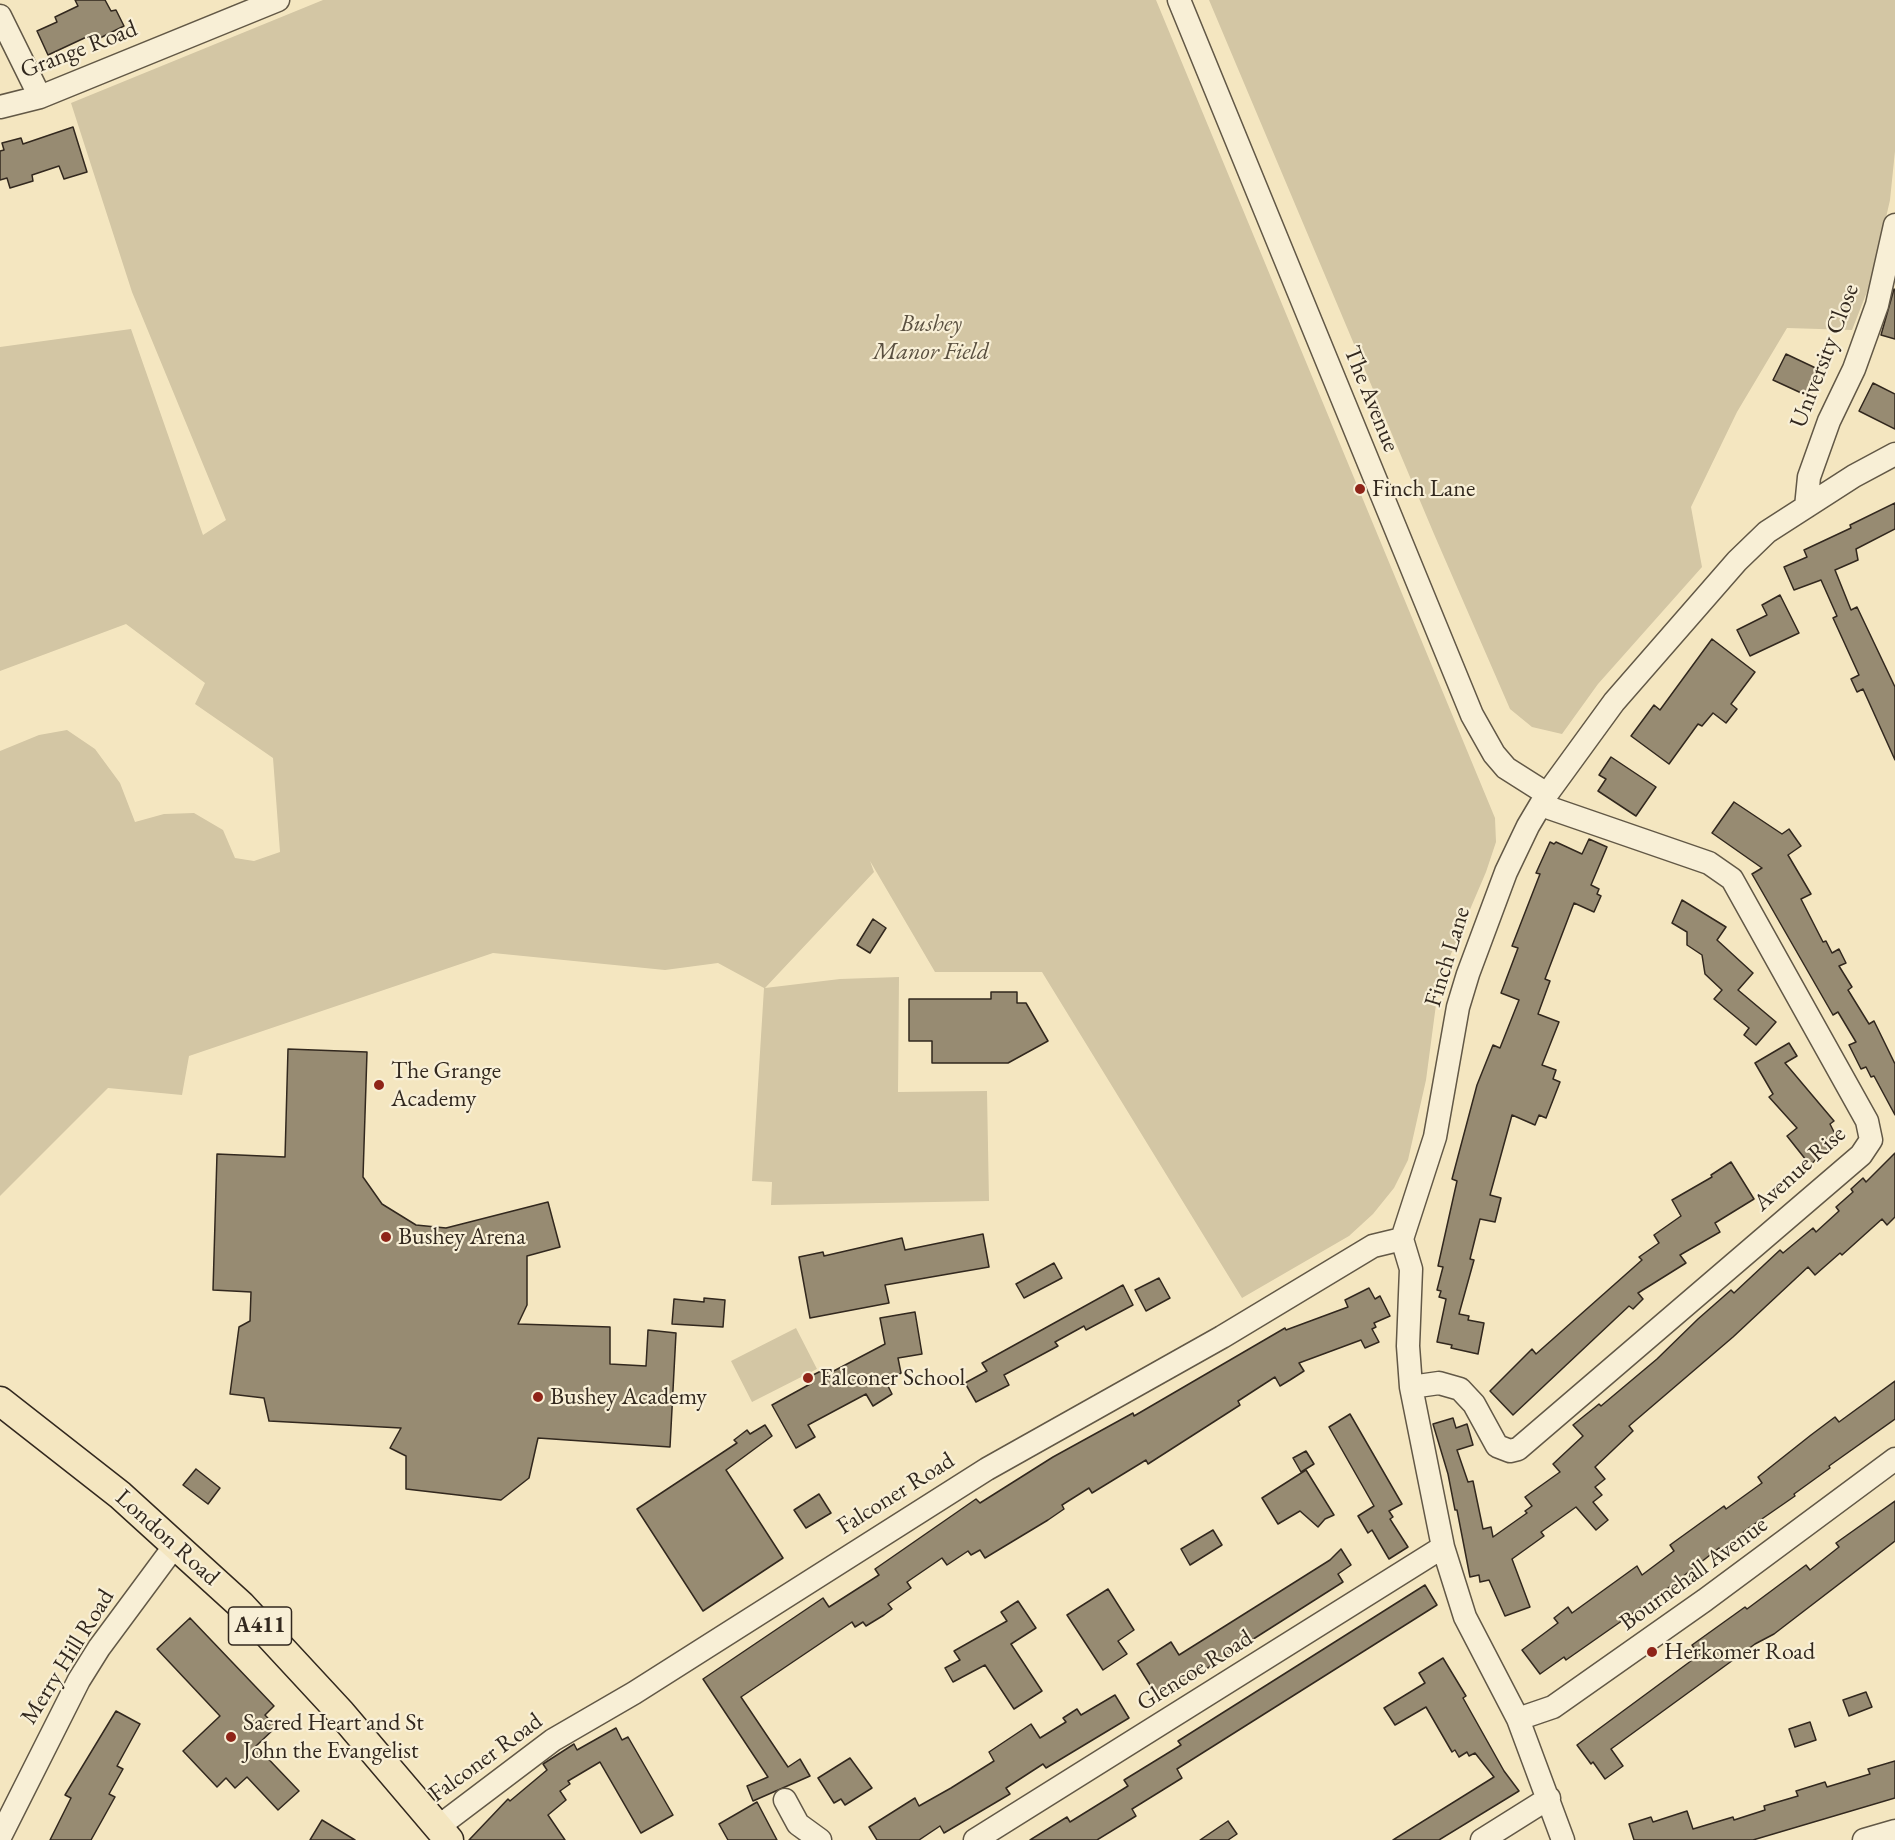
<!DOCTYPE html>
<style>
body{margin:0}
canvas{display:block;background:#f4e6c0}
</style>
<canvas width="1895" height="1840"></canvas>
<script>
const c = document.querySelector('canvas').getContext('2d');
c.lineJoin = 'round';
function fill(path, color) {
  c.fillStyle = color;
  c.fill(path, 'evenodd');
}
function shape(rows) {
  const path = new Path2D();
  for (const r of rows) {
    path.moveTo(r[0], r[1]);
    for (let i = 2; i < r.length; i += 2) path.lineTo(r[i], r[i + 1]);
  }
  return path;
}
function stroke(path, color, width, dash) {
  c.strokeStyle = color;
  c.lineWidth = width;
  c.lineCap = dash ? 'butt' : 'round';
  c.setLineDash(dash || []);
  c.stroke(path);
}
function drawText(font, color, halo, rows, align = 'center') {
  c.font = font + ' "EB Garamond",serif';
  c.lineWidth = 4.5;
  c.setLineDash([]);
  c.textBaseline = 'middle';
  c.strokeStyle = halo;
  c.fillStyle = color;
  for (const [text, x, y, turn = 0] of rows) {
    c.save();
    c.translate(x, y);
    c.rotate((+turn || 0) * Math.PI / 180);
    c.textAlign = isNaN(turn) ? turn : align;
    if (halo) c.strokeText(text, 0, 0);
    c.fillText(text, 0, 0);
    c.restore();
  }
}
fill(shape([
 [323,0,1156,0,1495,818,1496,842,1486,872,1439,982,1426,1080,1408,1160,1394,1188,1373,1214,1349,1236,1242,1298,1042,972,935,972,870,861,874,872,765,988,840,979,899,977,898,1092,987,1091,989,1201,771,1205,772,1182,752,1181,764,988,718,963,665,970,493,953,189,1056,182,1095,108,1088,0,1196,0,751,39,735,67,730,95,749,120,783,135,822,164,814,194,813,223,830,235,858,254,861,280,852,273,758,195,704,205,683,126,624,0,671,0,347,131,329,203,535,226,520,132,292,71,103],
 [1209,0,1895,0,1895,151,1890,200,1872,279,1852,330,1787,328,1737,412,1691,507,1702,567,1598,684,1562,734,1532,727,1510,709,1434,534],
 [796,1328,817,1369,752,1402,731,1361]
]), '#d3c6a4');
const building = shape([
 [75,0,105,0,111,11,116,10,124,26,96,40,93,34,48,55,37,31,57,22,55,17,78,6,75,0],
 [73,127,87,172,64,179,59,166,32,175,33,181,10,188,7,178,0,180,0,151,4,150,2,143,21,138,23,144,73,127],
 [1894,289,1895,290,1895,339,1881,335,1894,289],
 [1786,354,1822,371,1810,397,1773,380,1786,354],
 [1873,383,1895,394,1895,429,1859,411,1873,383],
 [1895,503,1895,529,1856,549,1858,560,1835,570,1851,610,1857,607,1895,687,1895,760,1863,689,1857,692,1851,679,1859,675,1833,618,1837,616,1821,580,1794,590,1784,567,1807,557,1804,550,1851,528,1850,525,1895,503],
 [1780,595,1799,633,1750,656,1737,630,1767,615,1762,605,1780,595],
 [1712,639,1755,672,1731,704,1737,709,1726,723,1713,713,1702,726,1698,724,1669,764,1631,736,1654,705,1660,710,1712,639],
 [1611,757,1656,787,1636,816,1598,791,1606,779,1599,775,1611,757],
 [1734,802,1782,834,1789,829,1801,846,1788,855,1811,894,1801,899,1823,942,1826,941,1832,953,1839,949,1846,963,1839,966,1852,987,1848,990,1869,1024,1874,1021,1895,1064,1895,1115,1874,1076,1871,1077,1866,1067,1861,1069,1849,1045,1856,1042,1838,1012,1833,1015,1752,874,1762,868,1712,833,1734,802],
 [1589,839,1607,847,1591,885,1599,889,1597,894,1601,896,1594,912,1574,903,1545,979,1550,981,1538,1014,1559,1022,1542,1065,1556,1070,1553,1079,1560,1082,1546,1118,1539,1115,1535,1125,1512,1115,1490,1195,1501,1198,1495,1222,1480,1219,1470,1259,1474,1260,1459,1314,1469,1316,1468,1320,1484,1323,1478,1354,1451,1348,1452,1345,1437,1342,1446,1299,1439,1297,1441,1291,1437,1290,1443,1267,1438,1266,1457,1181,1452,1179,1477,1085,1493,1045,1500,1048,1519,1000,1501,993,1518,948,1512,946,1540,874,1536,873,1550,842,1554,844,1556,842,1582,854,1589,839],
 [1682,900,1726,927,1717,940,1753,973,1738,990,1776,1022,1756,1045,1744,1035,1749,1028,1714,999,1722,990,1705,974,1702,955,1687,945,1687,932,1672,923,1682,900],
 [873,919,886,928,870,953,857,945,873,919],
 [991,992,1017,992,1017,1003,1026,1003,1048,1041,1008,1063,932,1063,932,1041,909,1041,909,999,991,999,991,992],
 [1789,1043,1797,1056,1785,1063,1834,1121,1830,1124,1838,1140,1810,1165,1787,1136,1797,1128,1769,1097,1773,1094,1755,1063,1789,1043],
 [288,1049,367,1052,363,1177,382,1204,416,1225,446,1228,548,1202,560,1247,527,1256,527,1305,518,1324,610,1327,610,1364,646,1366,648,1330,676,1333,670,1447,538,1438,529,1478,501,1500,406,1489,406,1456,390,1448,401,1428,269,1421,264,1398,230,1394,239,1327,250,1321,251,1292,213,1290,217,1154,285,1157,288,1049],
 [1895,1153,1895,1217,1887,1225,1882,1219,1842,1255,1840,1253,1815,1275,1808,1267,1733,1337,1629,1426,1633,1431,1595,1467,1605,1479,1595,1487,1602,1495,1593,1502,1608,1520,1596,1530,1576,1507,1541,1532,1544,1536,1512,1559,1530,1607,1505,1616,1489,1580,1480,1582,1479,1575,1470,1577,1457,1510,1455,1510,1448,1474,1433,1424,1453,1418,1456,1428,1467,1424,1473,1445,1457,1450,1468,1482,1473,1481,1483,1529,1491,1527,1493,1537,1527,1513,1525,1511,1532,1506,1525,1497,1560,1472,1553,1464,1583,1436,1573,1425,1599,1404,1601,1406,1657,1359,1698,1319,1731,1290,1734,1293,1780,1250,1783,1253,1813,1228,1816,1232,1839,1211,1836,1207,1853,1192,1851,1189,1863,1178,1866,1182,1895,1153],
 [1731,1162,1754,1199,1715,1223,1720,1232,1680,1255,1686,1263,1638,1293,1643,1299,1633,1309,1629,1306,1513,1415,1490,1391,1532,1349,1536,1354,1642,1260,1639,1257,1659,1243,1654,1235,1681,1216,1672,1200,1712,1177,1711,1175,1731,1162],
 [983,1234,989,1267,885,1285,889,1303,810,1318,799,1257,823,1252,824,1256,902,1238,905,1250,983,1234],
 [1054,1263,1062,1278,1024,1298,1016,1284,1054,1263],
 [1159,1278,1170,1298,1146,1311,1135,1290,1159,1278],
 [1123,1285,1133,1305,1086,1330,1084,1326,1055,1342,1058,1346,1004,1375,1009,1385,976,1402,965,1383,987,1371,982,1363,1123,1285],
 [1369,1288,1375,1299,1380,1296,1390,1316,1374,1323,1376,1327,1372,1329,1379,1342,1365,1348,1361,1340,1299,1363,1304,1371,1290,1380,1280,1386,1275,1377,1238,1401,1240,1405,1148,1464,1146,1460,1092,1493,1089,1488,1062,1505,1064,1509,1048,1520,985,1558,980,1550,971,1555,968,1551,947,1565,942,1558,907,1582,911,1588,888,1604,892,1609,884,1615,866,1626,863,1622,855,1627,852,1622,741,1697,788,1767,800,1759,810,1776,753,1801,747,1786,768,1777,703,1679,823,1598,829,1607,879,1575,875,1569,976,1499,980,1503,1053,1457,1133,1413,1134,1416,1285,1328,1286,1330,1348,1307,1345,1300,1369,1288],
 [704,1298,725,1300,723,1327,672,1324,674,1299,704,1302,704,1298],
 [915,1312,922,1354,898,1358,901,1373,886,1382,892,1394,873,1406,866,1394,808,1425,815,1437,796,1448,772,1405,812,1383,809,1377,825,1369,828,1374,885,1344,880,1318,915,1312],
 [1895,1381,1895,1419,1829,1466,1830,1468,1794,1494,1795,1496,1743,1532,1744,1534,1721,1551,1719,1548,1663,1592,1566,1660,1564,1657,1540,1674,1522,1650,1558,1623,1554,1618,1568,1607,1572,1613,1637,1566,1642,1575,1674,1551,1670,1545,1724,1506,1726,1509,1762,1483,1758,1477,1811,1435,1835,1417,1839,1422,1895,1381],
 [1350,1414,1402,1504,1389,1511,1393,1517,1390,1519,1408,1547,1389,1559,1372,1530,1368,1533,1358,1516,1374,1506,1329,1427,1350,1414],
 [765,1425,772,1436,726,1470,783,1558,703,1611,637,1509,737,1443,734,1440,747,1430,750,1434,765,1425],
 [1306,1451,1314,1464,1301,1472,1293,1458,1306,1451],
 [196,1469,220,1488,208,1504,183,1485,196,1469],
 [1306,1470,1334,1515,1325,1519,1318,1527,1300,1511,1278,1524,1262,1498,1306,1470],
 [819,1494,831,1513,806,1528,794,1510,819,1494],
 [1895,1501,1895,1541,1774,1634,1755,1644,1611,1749,1623,1766,1605,1779,1593,1762,1591,1764,1577,1745,1699,1655,1692,1645,1745,1607,1747,1609,1806,1565,1810,1570,1839,1547,1836,1543,1895,1501],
 [1213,1530,1222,1545,1190,1565,1181,1549,1213,1530],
 [1341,1549,1351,1565,1338,1574,1343,1582,1159,1699,1137,1664,1171,1642,1179,1655,1330,1560,1341,1549],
 [1425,1585,1437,1605,1177,1769,1182,1778,1132,1809,1136,1816,1097,1840,1030,1840,1067,1817,1070,1822,1128,1786,1124,1780,1181,1745,1178,1741,1425,1585],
 [1108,1589,1134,1630,1118,1641,1127,1654,1103,1670,1067,1615,1108,1589],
 [1018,1601,1036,1628,1011,1644,1042,1691,1014,1709,985,1665,953,1682,945,1668,960,1660,954,1651,1007,1621,1001,1612,1018,1601],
 [190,1618,274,1706,265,1715,276,1727,256,1746,299,1791,278,1810,247,1777,235,1788,226,1778,217,1787,183,1751,220,1716,157,1649,190,1618],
 [1443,1658,1466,1696,1463,1698,1504,1771,1519,1791,1439,1840,1393,1840,1494,1777,1475,1753,1469,1756,1467,1752,1459,1757,1455,1750,1452,1752,1426,1707,1395,1725,1384,1708,1425,1683,1419,1673,1443,1658],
 [1866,1692,1872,1707,1849,1716,1843,1700,1866,1692],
 [1115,1695,1129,1718,1046,1768,1043,1764,1006,1788,1010,1794,944,1833,940,1826,919,1840,877,1840,869,1827,915,1798,919,1806,951,1788,994,1761,989,1752,1031,1724,1040,1738,1066,1722,1063,1718,1077,1709,1081,1715,1115,1695],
 [116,1711,140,1724,117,1766,123,1769,109,1794,115,1797,91,1840,50,1840,71,1798,65,1795,116,1711],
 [1810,1722,1816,1740,1795,1747,1789,1729,1810,1722],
 [616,1728,622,1740,628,1737,673,1815,641,1833,600,1762,568,1781,570,1784,560,1791,566,1800,548,1815,565,1840,469,1840,508,1799,510,1801,547,1770,543,1764,574,1744,577,1750,616,1728],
 [850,1758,872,1788,845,1805,841,1799,834,1803,818,1778,850,1758],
 [1895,1761,1895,1798,1753,1840,1634,1840,1629,1824,1651,1817,1653,1822,1687,1811,1693,1829,1733,1817,1734,1820,1765,1810,1764,1806,1798,1796,1796,1791,1825,1782,1827,1787,1870,1774,1868,1769,1895,1761],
 [757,1802,777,1840,728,1840,719,1824,757,1802],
 [322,1820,355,1840,310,1840,322,1820],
 [1228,1821,1237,1834,1228,1840,1200,1840,1228,1821]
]);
fill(building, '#978b72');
stroke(building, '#32281e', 1.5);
const minor = shape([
 [1179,0,1472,715,1494,754,1506,768,1547,794],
 [0,16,40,97],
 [0,107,40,97,278,0],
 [1806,507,1809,477,1829,421,1854,369,1877,305,1895,225],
 [1402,1239,1435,1137,1458,1007,1468,974,1506,872,1528,826,1547,794,1614,702,1737,561,1767,532,1854,476,1895,454],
 [1402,1239,1411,1269,1408,1346,1411,1387,1443,1547,1465,1617,1518,1719,1563,1840],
 [1411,1387,1439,1383,1460,1389,1474,1404,1497,1446,1510,1451,1518,1449,1861,1155,1871,1140,1867,1121,1732,879,1709,863,1541,805],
 [1518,1719,1553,1707,1705,1600,1895,1459],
 [785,1800,798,1824,820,1840],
 [438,1827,553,1740,634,1693,987,1469,1222,1337,1373,1246,1402,1239],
 [0,1837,79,1680,99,1648,176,1544],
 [975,1840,1443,1547],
 [1482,1840,1549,1798],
 [1864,1840,1895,1831]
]);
const major = shape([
 [0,1401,120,1495,241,1605,341,1713,449,1840]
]);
stroke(minor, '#625846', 25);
stroke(major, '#32281e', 31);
stroke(minor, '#f8efd6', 22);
stroke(major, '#f4e6c0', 28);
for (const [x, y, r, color] of [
 [1360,489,6,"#8f2418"],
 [379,1085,6,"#8f2418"],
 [386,1237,6,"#8f2418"],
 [808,1378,6,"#8f2418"],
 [538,1397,6,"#8f2418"],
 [1652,1652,6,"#8f2418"],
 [231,1737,6,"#8f2418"]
]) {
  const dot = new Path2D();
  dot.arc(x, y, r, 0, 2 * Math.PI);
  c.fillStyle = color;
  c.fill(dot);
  stroke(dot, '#f8efd6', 2);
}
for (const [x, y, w] of [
 [260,1626,63]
]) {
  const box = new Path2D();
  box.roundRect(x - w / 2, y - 19, w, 38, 4.5);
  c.fillStyle = '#f8efd6';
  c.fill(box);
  stroke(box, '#32281e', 1.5);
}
drawText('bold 22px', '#32281e', null, [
 ["A411",260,1626]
]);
drawText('24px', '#32281e', '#f8efd6', [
 ["Grange Road",79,50,-21],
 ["University Close",1825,356,-69],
 ["The Avenue",1371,399,68],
 ["Finch Lane",1448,957,-73],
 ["Avenue Rise",1800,1169,-42],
 ["Falconer Road",896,1494,-32],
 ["London Road",167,1538,42],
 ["Bournehall Avenue",1694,1574,-36],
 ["Merry Hill Road",68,1657,-58],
 ["Glencoe Road",1195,1671,-32],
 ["Falconer Road",486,1758,-36]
]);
drawText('italic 24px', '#5a5040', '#f8efd6', [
 ["Bushey",931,324],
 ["Manor Field",931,352]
]);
drawText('24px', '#32281e', '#f8efd6', [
 ["Finch Lane",1372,489],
 ["The Grange",391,1071],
 ["Academy",391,1099],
 ["Bushey Arena",398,1237],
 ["Falconer School",820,1378],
 ["Bushey Academy",550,1397],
 ["Herkomer Road",1664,1652],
 ["Sacred Heart and St",243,1723],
 ["John the Evangelist",243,1751]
], 'left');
</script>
